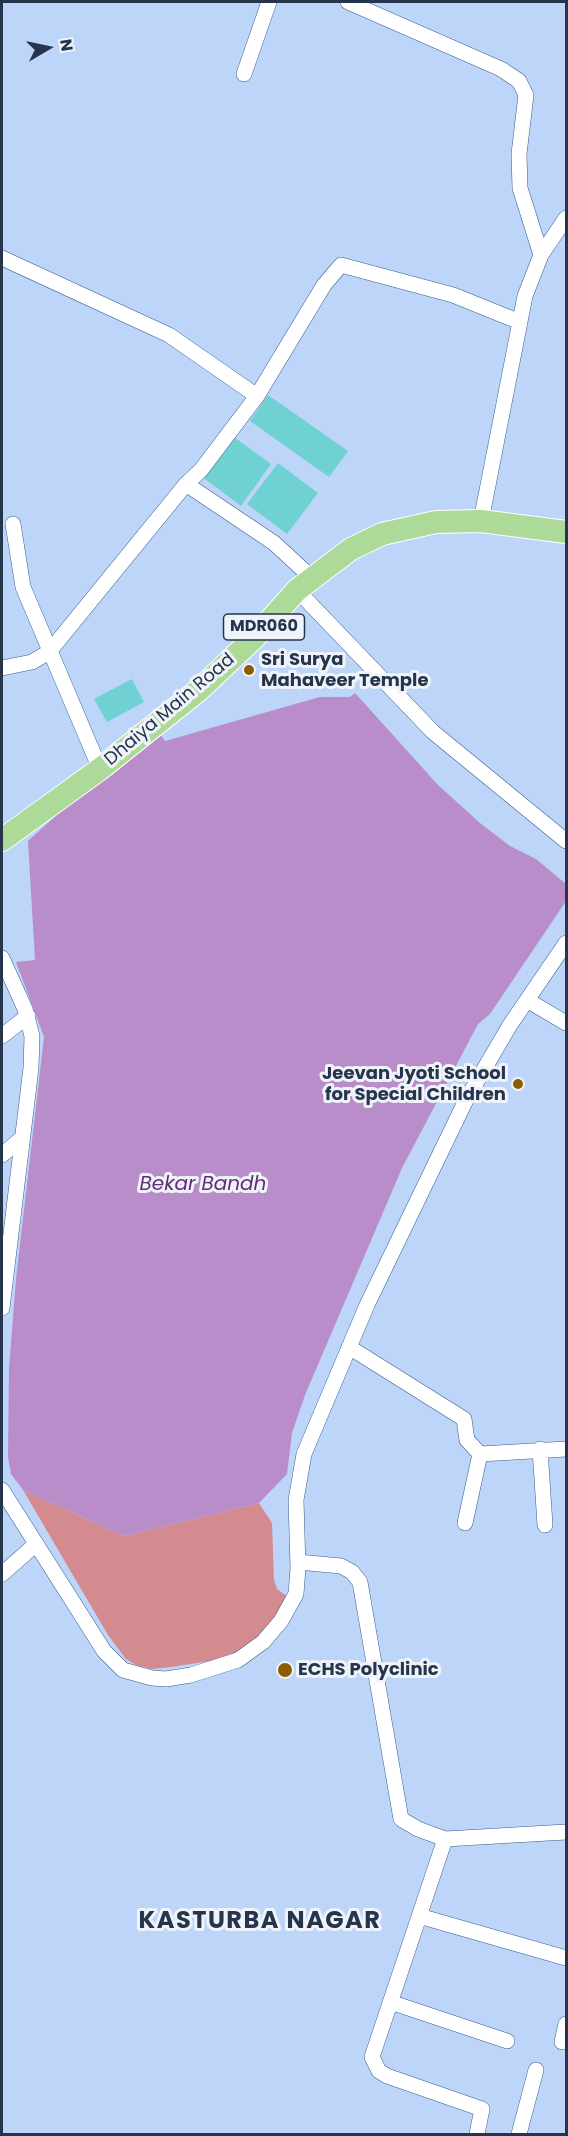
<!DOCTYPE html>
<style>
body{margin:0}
#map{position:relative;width:568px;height:2136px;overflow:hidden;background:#bcd5f8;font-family:Poppins,sans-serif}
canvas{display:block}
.frame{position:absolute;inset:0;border:3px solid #25354c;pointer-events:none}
.north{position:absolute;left:18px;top:18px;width:60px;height:60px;-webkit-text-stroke:4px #f0f4fa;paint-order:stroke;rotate:81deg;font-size:16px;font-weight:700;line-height:24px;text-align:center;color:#25354c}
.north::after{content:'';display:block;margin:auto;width:21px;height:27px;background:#25354c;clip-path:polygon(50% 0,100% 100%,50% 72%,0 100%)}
</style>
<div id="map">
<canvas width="568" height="2136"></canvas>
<div class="frame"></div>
<div class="north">N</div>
</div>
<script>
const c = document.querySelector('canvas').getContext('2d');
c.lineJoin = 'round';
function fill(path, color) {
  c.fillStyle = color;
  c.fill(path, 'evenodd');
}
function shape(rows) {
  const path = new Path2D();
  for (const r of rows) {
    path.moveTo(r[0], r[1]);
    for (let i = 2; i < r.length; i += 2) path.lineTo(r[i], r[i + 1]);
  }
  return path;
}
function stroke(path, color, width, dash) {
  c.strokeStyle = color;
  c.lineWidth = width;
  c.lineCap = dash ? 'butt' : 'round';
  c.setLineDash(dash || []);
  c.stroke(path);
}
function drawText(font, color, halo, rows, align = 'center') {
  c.font = font + ' Poppins,sans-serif';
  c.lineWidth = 6;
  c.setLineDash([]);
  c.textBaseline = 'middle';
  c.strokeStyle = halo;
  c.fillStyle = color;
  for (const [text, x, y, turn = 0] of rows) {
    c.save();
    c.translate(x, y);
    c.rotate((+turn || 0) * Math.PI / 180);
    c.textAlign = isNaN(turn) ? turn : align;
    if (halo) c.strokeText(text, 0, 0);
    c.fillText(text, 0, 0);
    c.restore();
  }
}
fill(shape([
 [23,1490,124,1536,259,1503,272,1523,274,1580,277,1589,288,1597,279,1614,247,1649,224,1659,171,1667,152,1669,136,1665,126,1659,108,1635]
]), '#d48b8f');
fill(shape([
 [355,693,438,785,480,823,510,846,536,859,566,884,566,901,490,1014,478,1024,402,1168,305,1395,292,1433,287,1474,259,1503,124,1536,23,1490,11,1474,8,1457,9,1368,16,1279,44,1037,16,962,35,960,28,841,110,767,160,734,165,741,320,697,350,697]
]), '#b88dc9');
fill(shape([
 [268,395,348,451,329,477,250,421],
 [231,435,271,464,241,506,201,476],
 [278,463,318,493,287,534,247,504],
 [132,679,144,702,107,722,94,699]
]), '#6fd1d2');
const street = shape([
 [348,2,501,69,519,81,526,95,519,154,520,188,541,255],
 [244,74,269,2],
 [2,258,169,335,257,396],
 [186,484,274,543,312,578],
 [481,521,525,296,541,255,566,218],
 [13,524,23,587,100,769],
 [297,590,433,732,566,841],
 [2,668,32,662,49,652,186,484,201,470,257,396,324,285,341,265,453,295,520,322],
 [2,958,25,1009,32,1036,31,1068,2,1308],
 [527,1000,566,1023],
 [2,1036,28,1016],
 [2,1155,22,1138],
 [349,1347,464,1419,467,1440,480,1454],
 [540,1449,545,1525],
 [2,1490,104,1651,123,1670,152,1678,166,1679,191,1675,238,1660,263,1642,281,1621,296,1594,298,1568,296,1500,304,1454,367,1305,466,1100,510,1025,566,943],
 [465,1523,480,1454,566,1449],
 [298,1562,341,1566,352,1572,360,1582,401,1819,418,1829,445,1839,566,1832],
 [2,1574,35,1545],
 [445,1839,372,2057,379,2071,387,2076,482,2109,477,2134],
 [419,1916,566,1958],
 [390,2002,507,2041],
 [562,2042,566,2024],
 [519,2134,536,2070]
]);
const primary = shape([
 [2,840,100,769,199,690,256,636,297,590,351,549,382,534,436,522,481,521,566,532]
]);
stroke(street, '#375c8f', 16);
stroke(primary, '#fff', 24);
stroke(street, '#fff', 15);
stroke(primary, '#adda98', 22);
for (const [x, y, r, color] of [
 [249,670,6,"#895d00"],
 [518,1084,6,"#895d00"],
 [285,1670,8,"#895d00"]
]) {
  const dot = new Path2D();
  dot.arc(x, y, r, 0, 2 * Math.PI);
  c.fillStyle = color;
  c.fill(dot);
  stroke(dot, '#f0f4fa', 2);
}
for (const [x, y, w] of [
 [264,627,81]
]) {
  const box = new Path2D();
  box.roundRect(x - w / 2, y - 13, w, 26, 4.5);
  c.fillStyle = '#f0f4fa';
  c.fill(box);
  stroke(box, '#25354c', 1.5);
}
drawText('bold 16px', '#25354c', null, [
 ["MDR060",264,627]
]);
drawText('bold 18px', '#25354c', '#f0f4fa', [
 ["Sri Surya",261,660],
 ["Mahaveer Temple",261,681],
 ["Jeevan Jyoti School",506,1074,"right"],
 ["for Special Children",506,1095,"right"],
 ["ECHS Polyclinic",298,1670]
], 'left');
drawText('18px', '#25354c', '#f0f4fa', [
 ["Dhaiya Main Road",170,710,-40]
]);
drawText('italic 20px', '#622d74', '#f0f4fa', [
 ["Bekar Bandh",203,1185]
]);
c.letterSpacing = '1.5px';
drawText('bold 24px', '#25354c', '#f0f4fa', [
 ["KASTURBA NAGAR",260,1922]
]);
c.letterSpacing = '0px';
</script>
